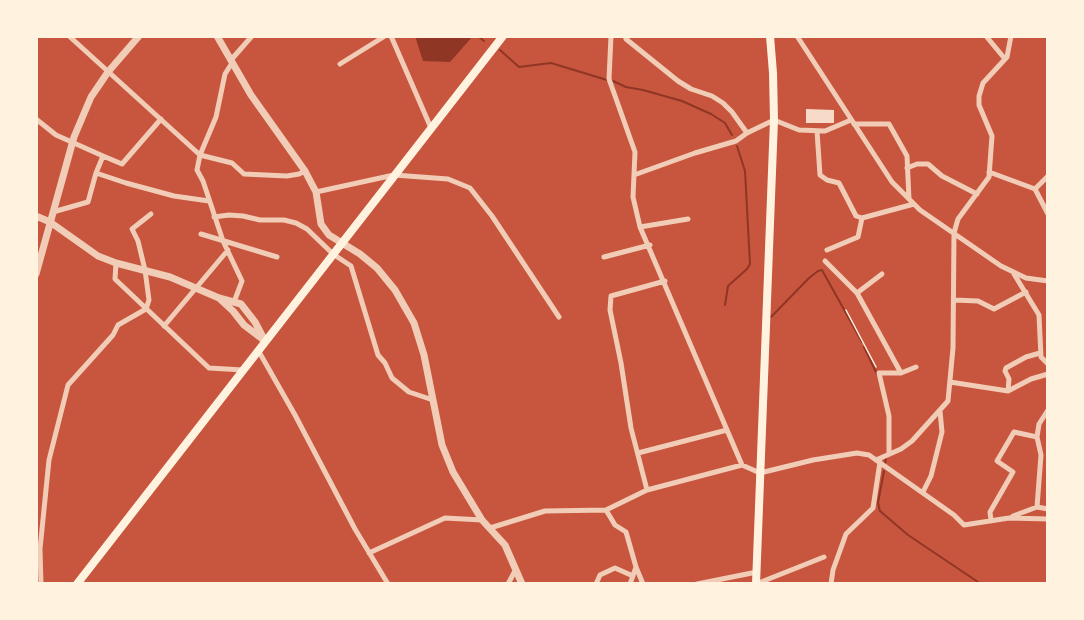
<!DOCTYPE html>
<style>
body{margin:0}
#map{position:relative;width:1084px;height:620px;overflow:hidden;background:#c8553d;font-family:Ubuntu,sans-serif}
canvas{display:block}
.frame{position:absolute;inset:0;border:38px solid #fff3e0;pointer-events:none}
</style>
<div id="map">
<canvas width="1084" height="620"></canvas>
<div class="frame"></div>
</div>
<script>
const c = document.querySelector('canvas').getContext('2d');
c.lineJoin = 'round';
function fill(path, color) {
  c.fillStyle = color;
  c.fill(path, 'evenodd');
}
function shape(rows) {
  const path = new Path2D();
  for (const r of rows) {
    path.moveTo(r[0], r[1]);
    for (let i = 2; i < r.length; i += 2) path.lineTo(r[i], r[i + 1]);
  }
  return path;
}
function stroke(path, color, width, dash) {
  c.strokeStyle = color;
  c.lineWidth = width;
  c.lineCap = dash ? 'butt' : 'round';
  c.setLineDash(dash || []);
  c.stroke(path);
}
fill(shape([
 [415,36,473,36,450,62,423,61]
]), '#8f3625');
stroke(shape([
 [478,36,484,41],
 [500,50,519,67,551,63,607,80],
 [613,81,626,87,643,90,682,101,711,114,725,123,732,135],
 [725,305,728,286,747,269,750,264,745,171,737,146],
 [771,317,809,278,818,271,822,270,862,342],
 [864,347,877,374],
 [885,463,886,459],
 [884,471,878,503,880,511,908,535,981,584]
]), '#8f3625', 2);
fill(shape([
 [806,109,834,110,834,123,806,123]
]), '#f7dbc8');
stroke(shape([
 [846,310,876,367]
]), '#fff3e0', 1.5);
stroke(shape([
 [69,36,200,155,232,163,244,174,287,176,299,174,305,171],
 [391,36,431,128],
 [611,36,609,79,635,152,633,197,640,227,742,465,760,473,813,460,857,453,869,455,954,515,964,525,1009,518,1048,519],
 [625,36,626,39,678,81,691,89,712,96,723,103,732,112,747,133,774,120,799,130,825,131,851,120],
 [797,36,892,182,920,210,1001,266,1026,278,1048,281],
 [986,36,1005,59],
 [231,60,252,36],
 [232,63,225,74,216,117,200,155,197,170,203,181,223,241,242,281,234,302],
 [340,64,385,36],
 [36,119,56,135,103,156,96,173,126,183,174,196,209,201],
 [854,124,889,124,907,156,909,199],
 [817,131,820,175,827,180,839,183,856,216,862,218,914,204],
 [103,156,122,164,161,119],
 [907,168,917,164,928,164,942,176,977,194],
 [989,172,1035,189,1048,214],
 [634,175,695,153,736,141,747,133],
 [1035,189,1048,176],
 [316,192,394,175,448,179,470,188,492,216,559,317],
 [53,212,88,202,96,173],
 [214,217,229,215,243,216,260,220,284,220,296,223,307,229,333,254,351,266,378,355,385,363,392,378,409,392,433,400],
 [640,227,688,219],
 [201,234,277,257],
 [827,250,858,237,862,218],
 [604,257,650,245],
 [825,261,857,293],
 [116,263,115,279,209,368,243,370],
 [882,274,857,293,901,373],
 [1014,274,1039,315,1041,357,1048,364],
 [954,300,978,301,994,309,1026,292],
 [164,326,228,250],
 [258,350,295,415,355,529,388,584],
 [950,382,1008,391,1031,379,1048,374],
 [1008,391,1009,379,1005,371,1006,368,1026,357,1040,353],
 [638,453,727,430],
 [889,454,889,416,879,373,901,373,916,367],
 [876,460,901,449,912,441,948,401,953,348,954,233,958,219,989,177,992,136,979,105,979,96,983,83,1007,57,1011,36],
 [647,490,631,428,621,363,610,310,611,296,665,281],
 [923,492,931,476,942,432,940,411],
 [1037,507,1041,455,1037,437,1039,424,1048,410],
 [606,510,615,525,626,532,636,567,630,584],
 [1013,516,1037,507,1048,509],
 [991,521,990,512,1013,472,997,461,1014,432,1037,437],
 [490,528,545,511,606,510,647,490,742,465],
 [369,553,445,518,482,520],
 [636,567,643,584],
 [41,584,40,549,49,460,68,385,113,335,118,325,146,309,149,300,145,270,138,241,132,229,151,214],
 [508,584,516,569],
 [596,584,600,575,615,568,633,576],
 [697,584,757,572],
 [756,584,824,557],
 [831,584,833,570,846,534,873,508,880,462]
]), '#f1ccb7', 5);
stroke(shape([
 [217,36,251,95,305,171,316,192,321,224,329,235,360,254,377,268,395,290,414,323,424,355,442,445,453,472,482,520,505,545,522,584],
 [36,216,50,222,98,256,116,263,170,277,219,298,241,304,255,322,265,341],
 [36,274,74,137,91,97,108,72,139,36],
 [221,300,233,311,244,325,265,341]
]), '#f1ccb7', 7);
stroke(shape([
 [756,584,774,120,773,73,770,36]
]), '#fff3e0', 8);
stroke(shape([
 [77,584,503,36]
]), '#fff3e0', 8);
</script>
